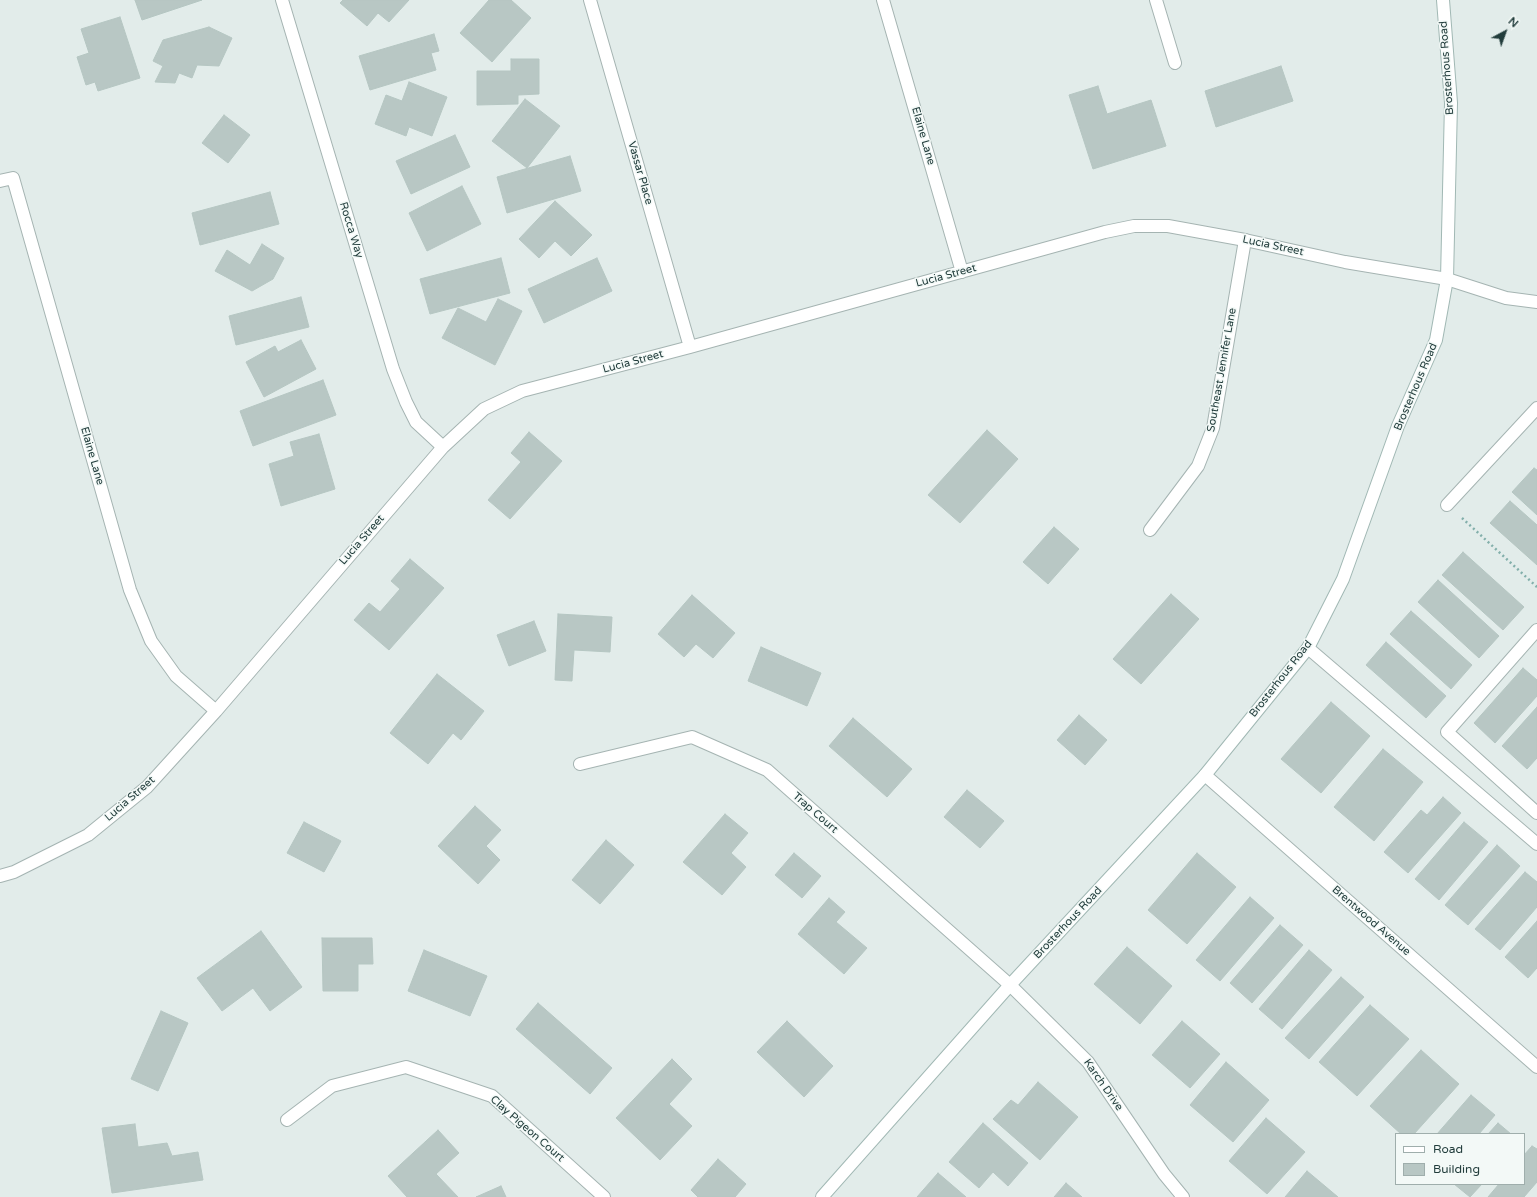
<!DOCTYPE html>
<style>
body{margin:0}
#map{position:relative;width:1537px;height:1197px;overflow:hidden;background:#e2ecea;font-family:"Varela Round",sans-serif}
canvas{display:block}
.legend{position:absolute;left:1395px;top:1133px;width:130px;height:52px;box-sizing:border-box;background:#f3f9f7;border:1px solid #9faeac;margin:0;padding:5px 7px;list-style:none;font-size:12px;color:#223d3c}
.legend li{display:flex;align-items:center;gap:8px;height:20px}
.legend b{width:20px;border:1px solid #9faeac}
.north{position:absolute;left:1485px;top:12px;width:40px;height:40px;-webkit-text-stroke:3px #f3f9f7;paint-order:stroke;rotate:41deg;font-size:11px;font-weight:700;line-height:16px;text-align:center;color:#223d3c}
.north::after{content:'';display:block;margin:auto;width:14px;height:18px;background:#223d3c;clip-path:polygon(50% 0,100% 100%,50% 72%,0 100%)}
</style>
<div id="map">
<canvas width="1537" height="1197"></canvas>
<ul class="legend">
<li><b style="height:5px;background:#fff"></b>Road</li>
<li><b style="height:11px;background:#b8c7c4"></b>Building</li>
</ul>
<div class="north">N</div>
</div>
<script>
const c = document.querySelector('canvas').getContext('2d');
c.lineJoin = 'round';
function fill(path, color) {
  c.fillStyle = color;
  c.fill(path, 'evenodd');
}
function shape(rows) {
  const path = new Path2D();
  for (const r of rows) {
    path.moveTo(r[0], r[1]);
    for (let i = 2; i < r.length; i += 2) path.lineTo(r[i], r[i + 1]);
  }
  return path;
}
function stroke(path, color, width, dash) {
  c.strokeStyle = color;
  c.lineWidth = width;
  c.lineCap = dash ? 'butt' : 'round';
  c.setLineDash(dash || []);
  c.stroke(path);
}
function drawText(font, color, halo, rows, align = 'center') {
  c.font = font + ' "Varela Round",sans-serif';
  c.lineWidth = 3;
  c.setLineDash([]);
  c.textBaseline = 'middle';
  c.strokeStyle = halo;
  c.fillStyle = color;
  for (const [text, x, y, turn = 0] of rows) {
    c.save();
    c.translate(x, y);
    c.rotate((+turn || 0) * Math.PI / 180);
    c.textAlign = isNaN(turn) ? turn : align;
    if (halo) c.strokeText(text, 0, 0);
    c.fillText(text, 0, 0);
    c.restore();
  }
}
const building = shape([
 [135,0,202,0,142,20,135,0],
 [343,0,409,0,389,22,378,13,367,26,340,3,343,0],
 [489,0,511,0,531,18,492,62,460,33,489,0],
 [120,17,140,78,98,91,95,82,86,85,77,57,89,53,81,29,120,17],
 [209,27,232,38,219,66,197,65,192,78,179,73,175,83,155,82,163,66,153,61,163,40,209,27],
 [434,34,439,51,431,53,436,70,370,90,359,56,434,34],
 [511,59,539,59,539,94,518,95,518,104,477,105,477,71,511,71,511,59],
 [1281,66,1293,101,1216,127,1205,91,1281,66],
 [409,82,447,97,432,136,409,127,406,136,375,124,386,95,402,101,409,82],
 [1098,86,1107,114,1151,100,1166,146,1093,169,1069,95,1098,86],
 [525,99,560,126,527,168,492,141,525,99],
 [224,115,250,135,228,163,202,143,224,115],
 [455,135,470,167,411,194,396,161,455,135],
 [570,156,581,191,507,213,497,177,570,156],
 [462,186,481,224,427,251,409,213,462,186],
 [270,192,279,224,200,245,192,213,270,192],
 [555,201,592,235,571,256,555,241,539,258,519,239,555,201],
 [262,244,284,258,273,279,252,291,215,271,227,250,250,265,262,244],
 [501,258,510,293,430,314,420,279,501,258],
 [597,258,612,291,544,323,528,289,597,258],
 [301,297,309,327,236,345,229,316,301,297],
 [498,299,522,311,495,365,442,338,458,308,486,322,498,299],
 [301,340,316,369,264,397,246,362,275,346,278,352,301,340],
 [323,380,336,415,253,446,240,411,323,380],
 [987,430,1018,459,960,523,928,495,987,430],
 [529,432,562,461,510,519,488,500,521,462,511,453,529,432],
 [319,434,335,489,281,506,269,464,294,456,290,442,319,434],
 [1534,468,1537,470,1537,515,1512,492,1534,468],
 [1510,501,1537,525,1537,565,1490,523,1510,501],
 [1054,527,1079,549,1048,584,1023,562,1054,527],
 [1463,552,1524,607,1503,630,1442,575,1463,552],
 [410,559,444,588,389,650,354,620,369,603,380,612,400,589,391,581,410,559],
 [1438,580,1499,636,1479,658,1418,602,1438,580],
 [1171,594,1199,619,1141,684,1113,659,1171,594],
 [692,595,735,633,713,658,696,644,684,657,658,634,692,595],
 [1411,611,1472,665,1451,689,1390,634,1411,611],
 [558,614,612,617,610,652,574,650,572,681,555,680,558,614],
 [534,621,546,651,509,666,497,635,534,621],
 [1386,642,1446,696,1426,718,1366,665,1386,642],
 [761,647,821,673,807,706,748,681,761,647],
 [1523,668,1537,680,1537,696,1495,743,1474,723,1523,668],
 [437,674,484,711,461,740,453,733,428,764,390,733,437,674],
 [1331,702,1370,736,1321,793,1281,759,1331,702],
 [1537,707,1537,758,1527,769,1502,746,1537,707],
 [1079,715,1107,740,1085,765,1057,740,1079,715],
 [853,718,912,769,887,797,829,746,853,718],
 [1383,749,1423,782,1374,841,1334,807,1383,749],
 [967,790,1004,821,980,848,944,817,967,790],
 [1443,797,1461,813,1408,873,1384,852,1421,810,1427,815,1443,797],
 [475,806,501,830,486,846,500,860,478,884,438,846,475,806],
 [725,814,748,833,731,853,746,867,722,895,683,862,725,814],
 [304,822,341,841,324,872,287,853,304,822],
 [1464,822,1488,842,1439,900,1415,879,1464,822],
 [606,840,634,865,600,904,572,880,606,840],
 [1497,845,1520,866,1468,925,1445,905,1497,845],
 [794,853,821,876,802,898,775,875,794,853],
 [1197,853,1236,887,1187,944,1148,910,1197,853],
 [1525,872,1537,882,1537,907,1500,950,1475,929,1525,872],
 [1250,897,1274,918,1220,981,1196,960,1250,897],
 [829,898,845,912,836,922,867,948,844,974,798,934,829,898],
 [1537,921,1537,968,1528,978,1505,957,1537,921],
 [1280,925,1303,945,1252,1003,1230,983,1280,925],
 [261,931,302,987,270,1011,253,988,222,1011,197,978,261,931],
 [322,938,372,938,373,964,358,964,358,991,323,991,322,938],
 [1127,947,1172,986,1140,1024,1094,984,1127,947],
 [424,950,487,976,470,1016,408,991,424,950],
 [1309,950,1332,970,1282,1029,1259,1009,1309,950],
 [1341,977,1364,997,1309,1059,1285,1038,1341,977],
 [538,1003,612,1068,590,1094,516,1029,538,1003],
 [1370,1005,1409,1039,1357,1096,1319,1062,1370,1005],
 [161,1011,188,1023,158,1091,131,1079,161,1011],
 [787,1021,833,1066,804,1097,757,1052,787,1021],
 [1182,1021,1220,1054,1190,1088,1152,1055,1182,1021],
 [1421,1050,1459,1084,1414,1134,1401,1134,1370,1106,1421,1050],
 [672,1059,692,1079,669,1104,692,1126,660,1160,616,1118,672,1059],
 [1226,1062,1269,1100,1233,1142,1190,1105,1226,1062],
 [1038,1082,1078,1117,1040,1160,993,1119,1011,1100,1018,1105,1038,1082],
 [1471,1095,1495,1115,1479,1134,1437,1134,1471,1095],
 [1266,1118,1305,1152,1267,1194,1229,1161,1266,1118],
 [983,1123,1028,1163,1008,1186,993,1172,979,1188,949,1162,983,1123],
 [1498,1123,1511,1134,1488,1134,1498,1123],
 [135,1124,138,1147,167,1143,172,1156,198,1152,203,1180,112,1193,102,1128,135,1124],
 [438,1130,459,1153,436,1174,458,1197,407,1197,388,1176,438,1130],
 [1532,1146,1537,1149,1537,1182,1524,1197,1488,1197,1499,1184,1524,1184,1524,1155,1532,1146],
 [718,1159,746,1184,735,1197,698,1197,691,1190,718,1159],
 [1307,1171,1338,1197,1285,1197,1307,1171],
 [938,1173,966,1197,917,1197,938,1173],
 [1066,1183,1082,1197,1054,1197,1066,1183],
 [1454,1184,1482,1184,1470,1197,1454,1184],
 [501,1186,506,1197,476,1197,501,1186]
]);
fill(building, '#b8c7c4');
stroke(building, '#b5c6c2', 1);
const lane = shape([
 [1156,0,1175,63],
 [1447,505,1537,408],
 [1150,530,1198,466,1213,428,1245,240],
 [1537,630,1447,732,1537,813],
 [1308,648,1537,844]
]);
const street = shape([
 [282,0,393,369,406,402,416,422,443,447],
 [590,0,690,347],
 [883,0,962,272],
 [0,181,13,178,130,590,151,641,176,676,216,711],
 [580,764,692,737,767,770,1010,985,1088,1062,1164,1174,1183,1197],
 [1205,775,1537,1067],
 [0,876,14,872,88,835,147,787,216,711,443,447,484,409,522,391,690,347,1105,232,1134,226,1168,226,1245,240,1345,262,1447,279,1506,298,1537,302],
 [287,1120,332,1086,406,1067,492,1096,604,1197]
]);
const secondary = shape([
 [822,1197,1010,985,1205,775,1308,648,1343,579,1398,426,1436,340,1447,279,1451,103,1443,0]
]);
stroke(lane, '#a5b4b2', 14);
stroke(street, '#a5b4b2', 14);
stroke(secondary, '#a1b8b4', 14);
stroke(shape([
 [1462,518,1537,587]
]), '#83afab', 2.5, [2, 3]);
stroke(lane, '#fff', 12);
stroke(street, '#fff', 12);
stroke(secondary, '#fff', 12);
drawText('11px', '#223d3c', '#f3f9f7', [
 ["Brosterhous Road",1447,68,-94],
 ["Elaine Lane",923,136,74],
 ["Vassar Place",640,173,74],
 ["Rocca Way",351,230,73],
 ["Lucia Street",1273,246,12],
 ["Lucia Street",946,276,-15],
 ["Lucia Street",633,362,-15],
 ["Southeast Jennifer Lane",1222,370,-80],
 ["Brosterhous Road",1416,387,-67],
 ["Elaine Lane",92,456,74],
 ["Lucia Street",362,540,-49],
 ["Brosterhous Road",1281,679,-52],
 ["Lucia Street",130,799,-41],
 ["Trap Court",815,813,41],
 ["Brentwood Avenue",1371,921,41],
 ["Brosterhous Road",1068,923,-47],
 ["Karch Drive",1103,1085,55],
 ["Clay Pigeon Court",527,1129,41]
]);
</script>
